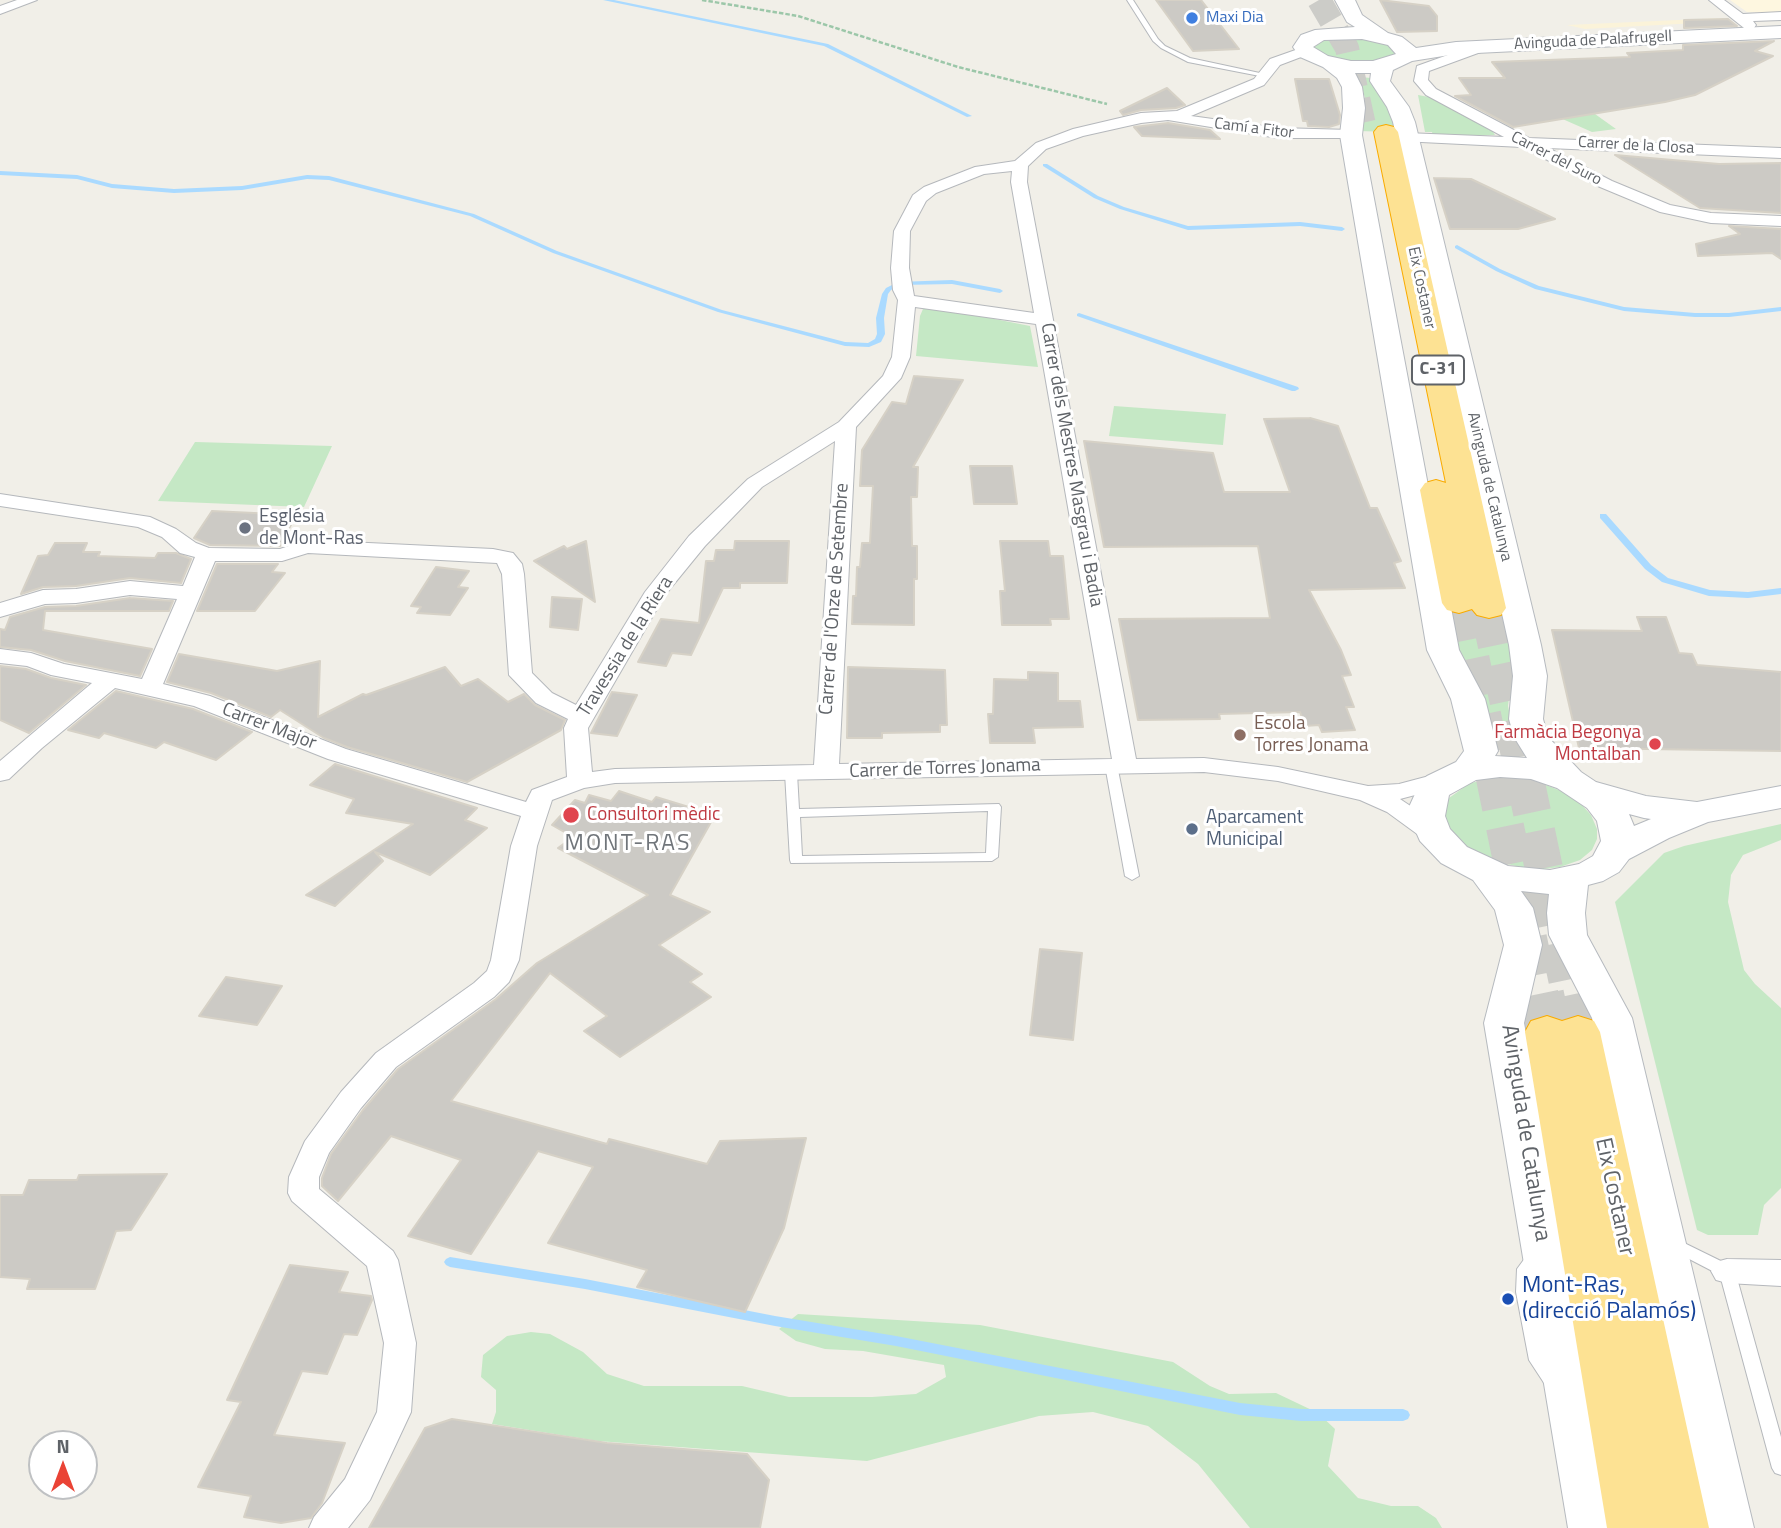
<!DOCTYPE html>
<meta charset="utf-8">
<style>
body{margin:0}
#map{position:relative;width:1781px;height:1528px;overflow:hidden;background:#f1efe8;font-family:"Titillium Web",sans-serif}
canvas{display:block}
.north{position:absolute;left:28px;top:1430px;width:70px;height:70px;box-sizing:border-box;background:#fff;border:2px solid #bfc1c3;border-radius:50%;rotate:0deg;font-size:19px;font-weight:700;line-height:28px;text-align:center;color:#5f6368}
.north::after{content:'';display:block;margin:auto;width:24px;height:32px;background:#ea4335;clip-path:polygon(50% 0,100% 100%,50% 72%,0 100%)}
</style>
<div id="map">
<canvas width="1781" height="1528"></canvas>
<div class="north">N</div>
</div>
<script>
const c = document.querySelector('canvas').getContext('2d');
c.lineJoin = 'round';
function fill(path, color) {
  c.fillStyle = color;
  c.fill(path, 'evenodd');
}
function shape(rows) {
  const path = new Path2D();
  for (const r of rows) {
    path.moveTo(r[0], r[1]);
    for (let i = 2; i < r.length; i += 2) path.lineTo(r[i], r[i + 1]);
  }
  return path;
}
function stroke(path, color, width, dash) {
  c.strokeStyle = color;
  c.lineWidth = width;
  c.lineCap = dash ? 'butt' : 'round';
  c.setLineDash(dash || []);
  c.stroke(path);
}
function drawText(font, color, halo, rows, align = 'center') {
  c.font = font + ' "Titillium Web",sans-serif';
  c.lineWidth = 6;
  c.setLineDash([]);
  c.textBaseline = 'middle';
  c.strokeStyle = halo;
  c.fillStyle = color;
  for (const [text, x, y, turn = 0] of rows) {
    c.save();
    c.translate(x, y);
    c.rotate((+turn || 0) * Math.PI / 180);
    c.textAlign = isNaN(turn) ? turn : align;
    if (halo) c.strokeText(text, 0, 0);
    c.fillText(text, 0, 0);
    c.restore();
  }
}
fill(shape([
 [1730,0,1781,0,1781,13,1747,12]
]), '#fef7e0');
fill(shape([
 [1325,38,1383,40,1398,53,1393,58,1379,62,1337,62,1313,48],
 [1359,77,1371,78,1372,85,1393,112,1395,132,1357,131,1365,98],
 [1418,95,1429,97,1491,129,1495,135,1433,136,1432,132,1425,132],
 [1601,110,1595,114,1616,129,1592,132,1558,117],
 [929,306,1030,326,1038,367,916,356,920,316,923,309],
 [1114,406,1226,414,1223,445,1109,436],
 [195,442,196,442,332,446,304,507,158,501],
 [1447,605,1500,607,1510,640,1513,665,1508,706,1515,738,1493,738,1465,675],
 [1503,777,1543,784,1564,792,1581,804,1591,815,1597,829,1597,839,1592,850,1580,860,1560,867,1535,870,1488,860,1461,844,1449,828,1445,818,1445,808,1449,798,1470,783],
 [1781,824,1781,840,1743,855,1731,875,1728,902,1744,970,1755,984,1781,1008,1781,1188,1764,1205,1758,1235,1708,1235,1697,1230,1615,902,1664,853,1684,846],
 [798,1314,980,1325,1173,1362,1210,1386,1229,1394,1276,1393,1318,1413,1335,1429,1328,1466,1358,1498,1391,1506,1418,1506,1436,1518,1442,1528,1250,1528,1198,1464,1148,1426,1093,1412,1039,1416,867,1461,598,1441,492,1424,496,1412,496,1390,481,1377,483,1355,507,1336,531,1332,550,1334,583,1352,607,1374,644,1386,742,1386,789,1397,872,1397,916,1394,946,1377,944,1365,863,1351,825,1349,796,1341,779,1329]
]), '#c5e8c5');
fill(shape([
 [1723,18,1725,20,1716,22,1585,29,1567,25]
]), '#fbf3d9');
fill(shape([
 [603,0,614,0,828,44,972,116,967,117,824,46,603,0],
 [1043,164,1047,164,1098,196,1124,207,1188,226,1300,222,1342,227,1345,229,1342,231,1300,226,1188,230,1120,209,1094,198,1043,166,1043,164],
 [0,171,77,175,112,184,174,189,242,186,307,175,329,176,474,214,557,251,722,310,845,342,868,343,875,339,877,334,876,318,882,294,886,288,898,282,952,280,1000,289,1003,291,1000,293,952,284,901,285,891,290,888,294,884,318,885,334,881,342,869,347,845,346,718,312,553,253,470,216,329,180,307,179,242,190,174,193,112,188,77,179,0,175,0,171],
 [1457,245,1500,269,1539,286,1624,307,1695,313,1729,313,1781,307,1781,311,1729,317,1695,317,1624,311,1535,289,1496,271,1455,248,1455,246,1457,245],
 [1079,313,1298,387,1299,389,1295,391,1292,391,1077,316,1077,314,1079,313],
 [1600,514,1606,514,1651,565,1668,578,1710,590,1748,592,1781,588,1781,594,1748,598,1709,596,1662,582,1645,569,1600,518,1600,514],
 [450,1257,585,1279,775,1316,896,1336,1240,1403,1301,1409,1403,1409,1408,1411,1410,1415,1408,1419,1403,1421,1301,1421,1240,1415,896,1346,775,1326,585,1289,450,1267,446,1265,444,1262,446,1259,450,1257]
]), '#aadaff');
const building = shape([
 [1156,0,1201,0,1239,49,1193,51,1156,0],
 [1380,0,1429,6,1437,16,1437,31,1397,32,1380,0],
 [1728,19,1737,26,1684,28,1684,20,1728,19],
 [1774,41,1755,51,1773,56,1695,95,1665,102,1513,127,1455,96,1471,95,1459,78,1505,78,1492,62,1630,57,1627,53,1683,50,1683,45,1774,41],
 [1295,79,1329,79,1340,115,1339,124,1329,127,1308,126,1307,121,1303,121,1295,79],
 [1167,88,1185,105,1176,108,1141,110,1123,115,1120,111,1167,88],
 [1168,123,1210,130,1220,139,1142,136,1134,127,1168,123],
 [1615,155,1719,164,1781,163,1781,213,1700,208,1615,155],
 [1434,178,1471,179,1555,219,1518,229,1450,229,1434,178],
 [1729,226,1781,229,1781,259,1772,253,1698,256,1696,244,1740,234,1729,226],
 [914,376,963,380,913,467,918,467,917,497,911,497,912,546,917,546,917,579,914,579,914,625,852,624,853,596,856,596,857,567,860,567,862,543,870,543,873,486,860,486,862,450,892,402,906,404,914,376],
 [1310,418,1338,426,1370,508,1377,508,1401,561,1394,563,1405,588,1309,590,1341,650,1351,675,1342,676,1354,707,1346,707,1355,730,1322,732,1319,725,1305,726,1300,712,1219,714,1220,719,1138,720,1119,619,1270,618,1258,546,1104,547,1084,441,1213,453,1224,492,1290,492,1264,419,1310,418],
 [970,466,1012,466,1017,504,974,504,970,466],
 [212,511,296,515,280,546,210,545,194,538,212,511],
 [586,541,595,602,534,561,564,546,567,549,586,541],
 [735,541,789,541,787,583,740,583,740,588,723,588,691,655,672,653,666,666,638,662,661,619,699,623,706,561,714,561,716,550,734,550,735,541],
 [1000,541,1048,541,1050,556,1063,556,1069,619,1050,619,1051,625,1002,625,1000,591,1005,591,1000,541],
 [55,543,87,543,83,552,100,552,98,556,155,558,158,553,176,553,191,559,181,583,130,578,76,586,43,587,21,594,38,556,48,555,55,543],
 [217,564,278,564,272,572,285,573,255,611,197,611,217,564],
 [436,567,469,571,458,587,468,588,450,615,417,613,421,607,411,606,436,567],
 [552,597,582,599,578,630,550,627,552,597],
 [130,598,173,601,169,611,45,611,43,630,152,649,140,676,65,661,31,650,0,647,0,629,5,630,10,617,45,607,76,606,130,598],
 [1637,617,1666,617,1679,653,1692,654,1697,665,1781,672,1781,751,1579,748,1552,630,1642,631,1637,617],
 [179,654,277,671,320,661,318,717,363,694,366,695,445,667,461,686,478,679,508,702,524,694,535,705,565,720,561,730,467,782,347,747,324,738,280,710,271,717,211,693,167,682,179,654],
 [0,666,26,669,51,678,86,685,29,733,0,720,0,666],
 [848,667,945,670,947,725,940,725,940,732,882,733,882,738,847,738,848,667],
 [1028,672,1058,673,1058,701,1080,701,1083,727,1033,728,1035,743,990,743,988,714,993,714,994,679,1028,680,1028,672],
 [116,691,193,709,252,732,216,760,164,742,156,748,104,733,99,738,68,730,116,691],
 [612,692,637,695,617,736,591,733,612,692],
 [335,764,477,808,465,820,487,828,430,875,375,852,383,861,335,906,306,895,413,824,346,813,354,799,310,785,335,764],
 [619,791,652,802,656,797,715,815,670,895,710,912,659,945,702,974,690,982,711,997,620,1057,584,1031,607,1016,550,973,451,1101,607,1144,609,1139,707,1164,720,1141,806,1138,784,1228,745,1312,637,1287,647,1270,548,1243,593,1167,538,1151,471,1254,408,1236,461,1160,391,1136,338,1201,322,1186,322,1178,331,1154,363,1110,398,1069,496,999,537,963,648,895,558,848,573,837,552,825,575,800,585,803,589,795,611,801,619,791],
 [1040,949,1082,953,1073,1040,1030,1035,1040,949],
 [226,977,282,986,257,1025,199,1016,226,977],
 [167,1174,131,1230,116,1231,95,1289,27,1289,30,1279,0,1277,0,1195,23,1195,29,1180,77,1180,79,1175,167,1174],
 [290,1265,348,1272,339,1292,371,1296,372,1300,357,1335,344,1334,327,1374,302,1371,274,1435,345,1443,322,1503,311,1518,281,1523,244,1517,251,1496,198,1487,241,1402,227,1400,290,1265],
 [452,1419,607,1443,747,1454,769,1480,760,1528,369,1528,425,1428,452,1419]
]);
fill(building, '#cccac5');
stroke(building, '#d6d1c6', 2);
stroke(shape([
 [1319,0,1347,48,1366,134]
]), '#ccccc8', 24, [24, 12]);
stroke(shape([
 [1459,603,1540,997],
 [1489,608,1571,997]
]), '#ccccc8', 38, [38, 19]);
stroke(shape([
 [1539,995,1547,1032],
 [1570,995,1578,1032]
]), '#ccccc8', 50, [50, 24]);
const lane = shape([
 [1127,0,1133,0,1158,39,1165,46,1190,58,1269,75,1265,77,1188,62,1161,48,1153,41,1127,0],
 [1111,761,1117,765,1139,876,1132,880,1125,876,1105,765,1111,761],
 [791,769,797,773,799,809,999,804,1001,807,998,857,992,861,791,863,790,860,785,773,791,769],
 [988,811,986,853,802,856,800,817,988,811],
 [1676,1239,1733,1267,1735,1271,1781,1437,1781,1475,1775,1473,1772,1468,1720,1275,1670,1249,1668,1245,1670,1241,1676,1239],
 [1534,1252,1540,1254,1542,1258,1533,1271,1532,1292,1545,1358,1560,1381,1558,1386,1552,1388,1546,1386,1529,1360,1516,1292,1517,1269,1528,1254,1534,1252]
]);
const street = shape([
 [17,0,37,0,0,14,0,6,17,0],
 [1709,0,1724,0,1743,14,1781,12,1781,20,1753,21,1756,25,1754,28,1744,28,1709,0],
 [1484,42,1491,46,1489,49,1429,71,1428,80,1436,89,1529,138,1781,148,1781,158,1548,148,1612,181,1670,205,1711,213,1781,216,1781,226,1711,223,1660,212,1600,187,1522,147,1401,141,1398,138,1401,135,1406,133,1504,137,1426,95,1414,81,1417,66,1484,42],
 [1304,47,1309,48,1309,54,1280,65,1264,85,1191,116,1278,128,1351,130,1359,135,1356,138,1278,138,1168,120,1141,123,1083,136,1046,149,1028,166,1027,182,1136,759,1204,758,1278,767,1368,786,1399,784,1448,771,1457,774,1460,779,1457,784,1400,799,1442,827,1446,833,1442,839,1433,841,1424,839,1387,812,1360,800,1278,781,1204,772,615,783,584,788,552,800,537,846,519,960,509,982,494,997,396,1067,361,1108,329,1153,319,1177,319,1189,393,1251,398,1260,416,1343,411,1412,370,1500,348,1528,309,1528,314,1517,345,1479,377,1412,384,1343,367,1266,292,1201,288,1193,289,1177,305,1141,341,1092,376,1053,474,983,487,971,491,960,511,846,521,816,328,759,194,706,115,688,42,748,9,779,0,781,0,761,92,683,51,675,27,666,0,663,0,649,31,653,64,664,142,679,177,599,130,595,76,603,45,604,0,617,0,603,43,590,76,589,130,581,183,586,195,557,180,553,162,537,138,527,0,506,0,494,150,517,176,529,196,543,209,548,280,549,306,540,493,549,513,553,522,564,524,574,532,673,552,693,576,705,645,592,689,536,748,479,839,422,883,376,892,357,898,300,893,290,891,268,894,231,913,195,924,187,975,167,1015,161,1036,143,1073,129,1141,113,1177,111,1254,79,1270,59,1304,47],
 [1012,171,1011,182,1034,313,914,296,909,268,910,231,926,201,936,193,984,174,1012,171],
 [915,307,1036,324,1112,759,839,764,856,427,901,378,910,357,915,307],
 [835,441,814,765,615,769,592,772,588,728,665,595,705,546,762,487,835,441],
 [308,553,497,563,502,574,509,675,536,703,568,719,564,728,567,777,532,790,526,802,346,749,210,696,163,684,215,561,282,561,308,553],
 [1727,1259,1781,1260,1781,1286,1727,1283,1716,1280,1711,1271,1716,1262,1727,1259]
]);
const secondary = shape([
 [1335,0,1355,0,1362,15,1388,33,1402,37,1416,48,1456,42,1781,26,1781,38,1456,54,1412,61,1393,70,1390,81,1409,107,1415,122,1541,645,1547,676,1543,719,1548,737,1581,772,1596,782,1646,796,1697,802,1781,786,1781,808,1708,822,1669,838,1629,859,1619,872,1603,881,1588,885,1585,913,1587,935,1632,1018,1754,1528,1704,1528,1592,1018,1549,935,1547,913,1549,894,1521,891,1533,908,1542,945,1524,1023,1618,1528,1568,1528,1484,1023,1504,945,1495,910,1473,880,1441,863,1420,841,1409,816,1409,807,1420,783,1427,776,1456,762,1464,751,1451,699,1427,650,1340,135,1343,108,1342,87,1337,78,1323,67,1300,57,1293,47,1301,35,1315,30,1355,27,1347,22,1335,0],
 [1362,39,1388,45,1396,54,1373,61,1351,61,1328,56,1313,47,1324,40,1362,39],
 [1355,73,1371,73,1370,81,1387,107,1393,122,1509,645,1513,676,1509,719,1514,737,1527,758,1495,756,1498,751,1485,699,1459,650,1362,135,1365,108,1362,87,1355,73],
 [1500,777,1531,779,1557,788,1587,808,1597,821,1601,841,1593,856,1579,864,1550,870,1508,866,1467,847,1450,829,1445,816,1449,795,1476,780,1500,777],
 [1629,814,1644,818,1651,819,1634,826,1629,814]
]);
const highway = shape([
 [1386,125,1394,127,1398,132,1506,608,1501,615,1489,618,1477,615,1472,609,1459,613,1447,610,1442,603,1420,490,1425,483,1436,480,1446,483,1374,132,1378,127,1386,125],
 [1547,1016,1562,1021,1578,1016,1594,1021,1600,1032,1709,1528,1607,1528,1525,1032,1531,1021,1547,1016]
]);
stroke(lane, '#b5b8bc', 2);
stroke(street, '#b5b8bc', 2);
stroke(secondary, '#b6babf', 2);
stroke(highway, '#f9ab00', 2);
stroke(shape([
 [702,0,798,16,958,67,1107,104]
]), '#9cc7a9', 2.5, [4.5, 2]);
fill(lane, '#fff');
fill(street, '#fff');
fill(secondary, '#fff');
fill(highway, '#fde293');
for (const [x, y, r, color] of [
 [1192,18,7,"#3f7fe0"],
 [245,528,7,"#6b7280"],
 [1240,735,7,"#8d6e63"],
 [1655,744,7,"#e0444e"],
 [571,815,9,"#e0444e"],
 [1192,829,7,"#5c6f8a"],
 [1508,1299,7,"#1a4fb4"]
]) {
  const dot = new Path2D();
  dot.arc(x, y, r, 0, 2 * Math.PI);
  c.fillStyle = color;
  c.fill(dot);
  stroke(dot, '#fff', 2.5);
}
drawText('16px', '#366cbe', '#fff', [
 ["Maxi Dia",1206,18]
], 'left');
drawText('16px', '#5f6368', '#fff', [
 ["Avinguda de Palafrugell",1593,41,-3],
 ["Camí a Fitor",1254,129,7],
 ["Carrer de la Closa",1636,146,3],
 ["Carrer del Suro",1556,159,27],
 ["Eix Costaner",1421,288,78],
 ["Avinguda de Catalunya",1489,487,77]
]);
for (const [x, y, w] of [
 [1438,370,52]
]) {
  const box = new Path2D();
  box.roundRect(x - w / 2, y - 14.5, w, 29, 5);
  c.fillStyle = '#fff';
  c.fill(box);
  stroke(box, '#5f6368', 2);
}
drawText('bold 18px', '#5f6368', null, [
 ["C-31",1438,370]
]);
drawText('19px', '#5f6368', '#fff', [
 ["Carrer dels Mestres Masgrau i Badia",1071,465,80],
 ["Carrer de l'Onze de Setembre",835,599,-86],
 ["Travessia de la Riera",626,647,-58],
 ["Carrer Major",269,727,21],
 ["Carrer de Torres Jonama",945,769,-2]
]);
drawText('19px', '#5b616d', '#fff', [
 ["Església",259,517],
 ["de Mont-Ras",259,539]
], 'left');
drawText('19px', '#785e54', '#fff', [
 ["Escola",1254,724],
 ["Torres Jonama",1254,746]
], 'left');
drawText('19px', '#be3a42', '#fff', [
 ["Farmàcia Begonya",1641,733],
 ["Montalban",1641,755],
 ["Consultori mèdic",587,815,"left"]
], 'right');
drawText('19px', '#4e5e75', '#fff', [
 ["Aparcament",1206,818],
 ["Municipal",1206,840]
], 'left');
c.letterSpacing = '2px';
drawText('23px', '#70757a', '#fff', [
 ["MONT-RAS",628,844]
]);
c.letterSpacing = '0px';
drawText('23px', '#5f6368', '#fff', [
 ["Avinguda de Catalunya",1525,1133,81],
 ["Eix Costaner",1614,1197,78]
]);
drawText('23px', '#164399', '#fff', [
 ["Mont-Ras,",1522,1286],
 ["(direcció Palamós)",1522,1312]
], 'left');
</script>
